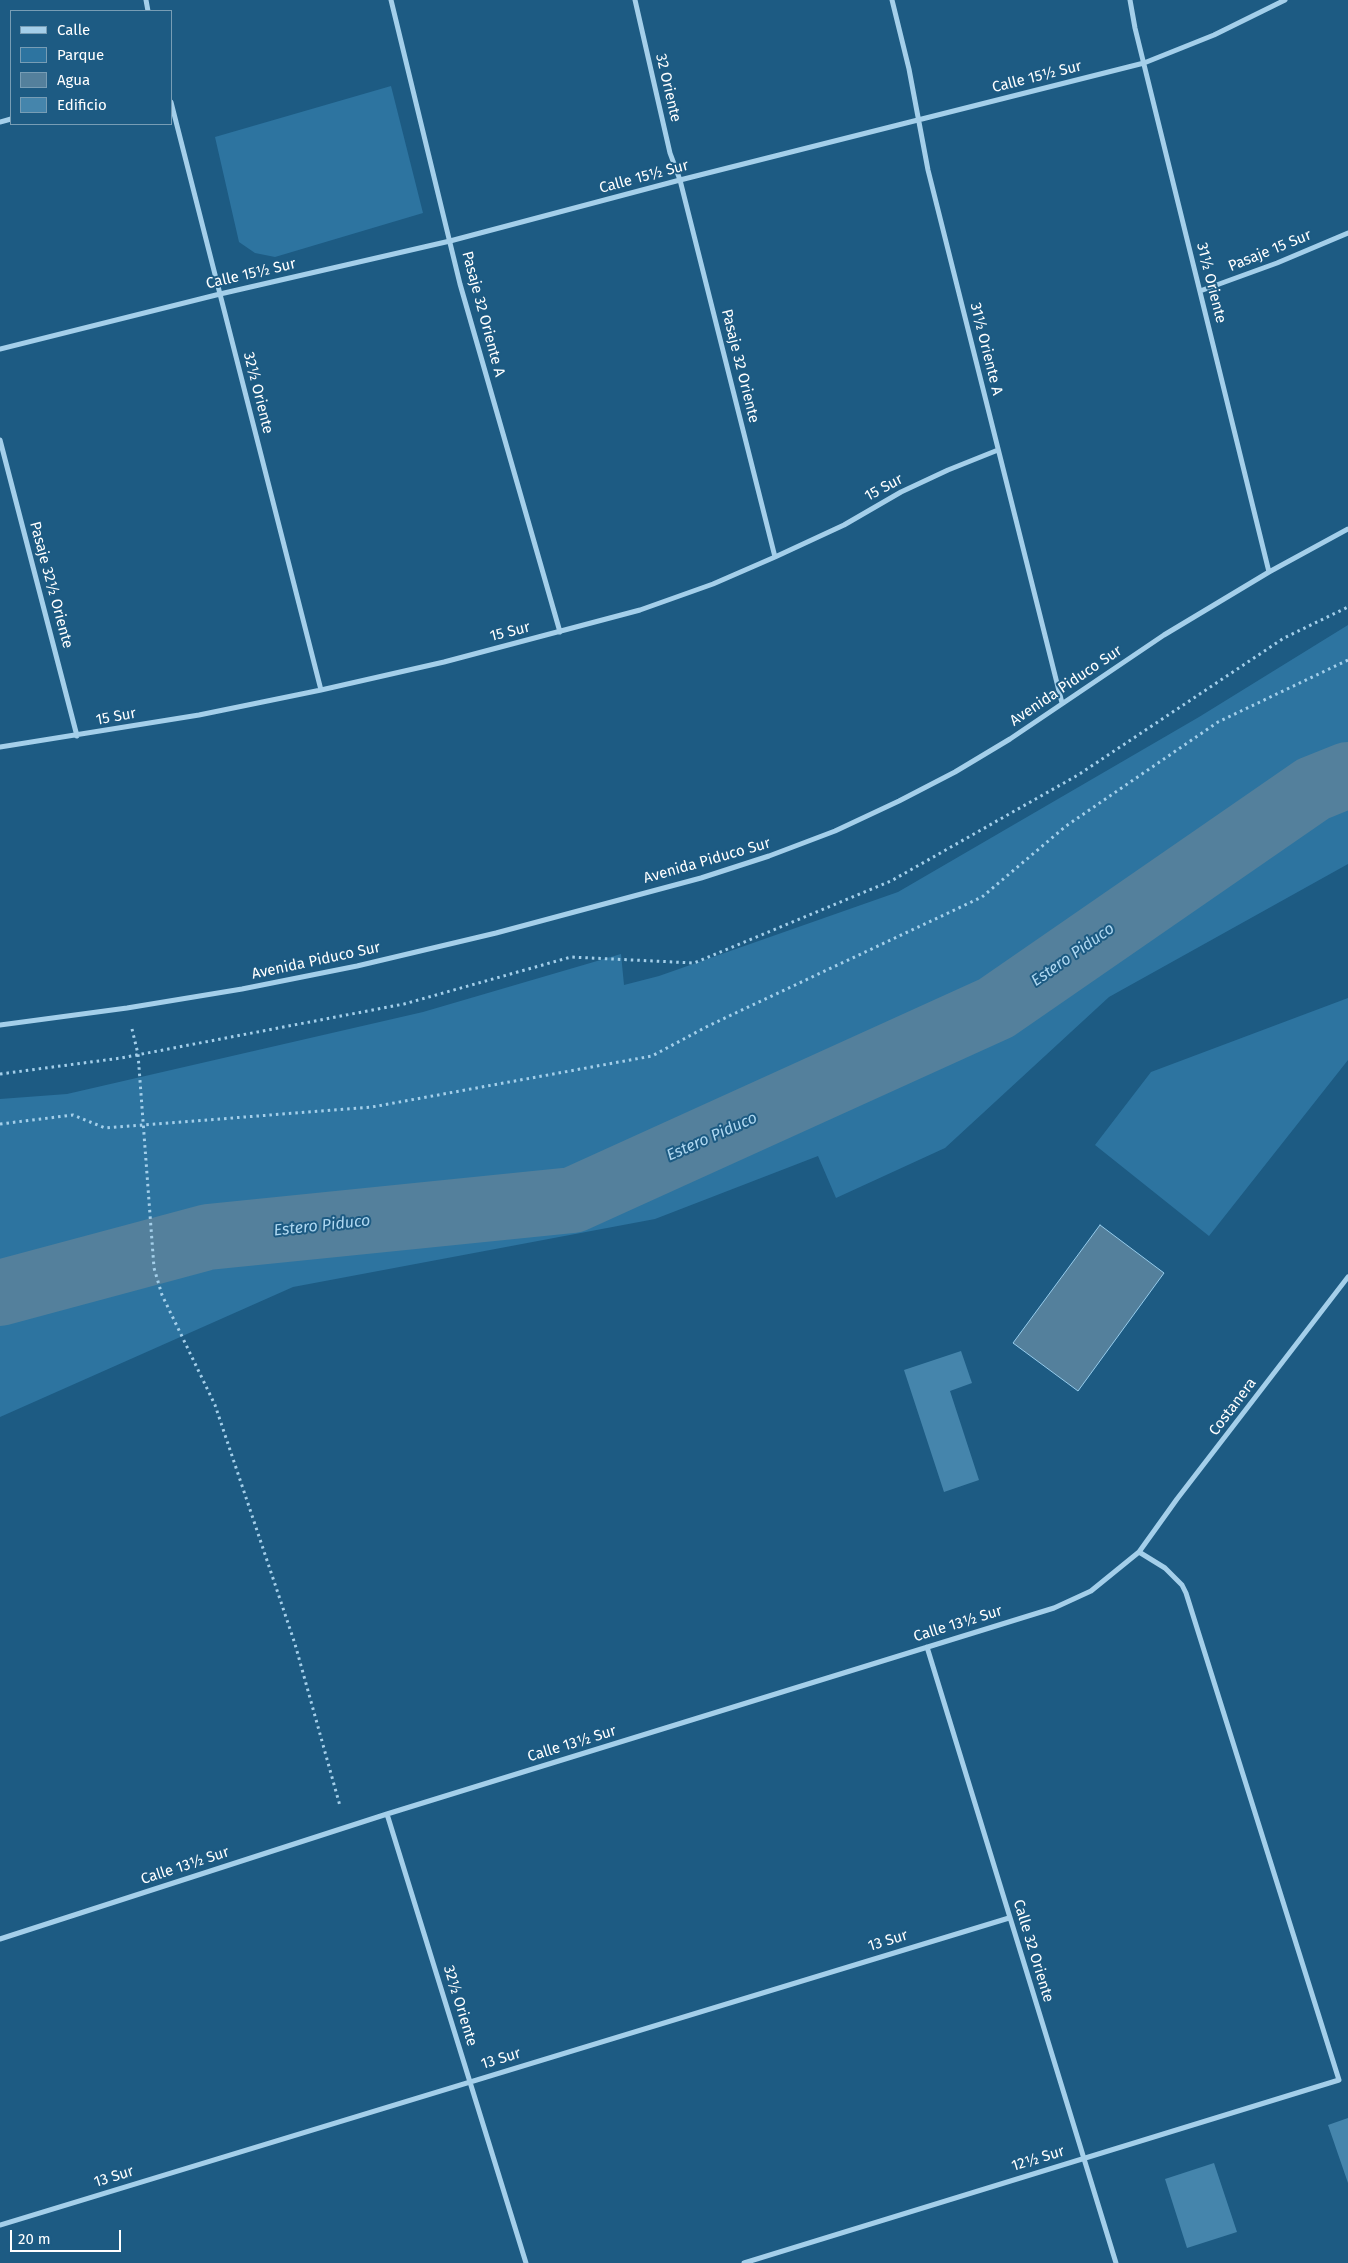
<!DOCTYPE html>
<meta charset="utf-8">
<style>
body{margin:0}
#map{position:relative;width:1348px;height:2263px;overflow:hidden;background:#1d5b83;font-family:"Fira Sans",sans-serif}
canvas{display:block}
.legend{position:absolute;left:10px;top:10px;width:162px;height:115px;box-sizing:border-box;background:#1d5b83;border:1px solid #779db5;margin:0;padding:6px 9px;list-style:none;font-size:15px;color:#fff}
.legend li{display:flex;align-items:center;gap:10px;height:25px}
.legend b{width:25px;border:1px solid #779db5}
.scale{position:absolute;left:10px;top:2230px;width:111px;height:22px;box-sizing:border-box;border:2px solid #fff;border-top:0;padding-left:6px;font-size:15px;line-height:18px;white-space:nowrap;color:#fff;-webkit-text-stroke:4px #1d5b83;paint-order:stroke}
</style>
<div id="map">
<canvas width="1348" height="2263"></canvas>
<ul class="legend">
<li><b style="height:6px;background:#a4cfea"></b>Calle</li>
<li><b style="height:14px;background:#2d74a0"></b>Parque</li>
<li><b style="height:14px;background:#54809c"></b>Agua</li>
<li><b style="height:14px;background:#4585ac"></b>Edificio</li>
</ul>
<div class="scale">20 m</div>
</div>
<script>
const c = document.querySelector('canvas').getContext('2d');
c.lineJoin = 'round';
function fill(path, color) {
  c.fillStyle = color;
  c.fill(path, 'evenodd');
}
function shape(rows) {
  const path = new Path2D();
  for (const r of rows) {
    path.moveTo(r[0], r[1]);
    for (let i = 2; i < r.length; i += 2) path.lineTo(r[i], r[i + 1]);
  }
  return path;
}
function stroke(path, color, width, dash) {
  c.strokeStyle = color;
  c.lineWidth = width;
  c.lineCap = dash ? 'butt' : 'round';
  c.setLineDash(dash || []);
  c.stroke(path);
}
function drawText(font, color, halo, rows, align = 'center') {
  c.font = font + ' "Fira Sans",sans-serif';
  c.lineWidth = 4;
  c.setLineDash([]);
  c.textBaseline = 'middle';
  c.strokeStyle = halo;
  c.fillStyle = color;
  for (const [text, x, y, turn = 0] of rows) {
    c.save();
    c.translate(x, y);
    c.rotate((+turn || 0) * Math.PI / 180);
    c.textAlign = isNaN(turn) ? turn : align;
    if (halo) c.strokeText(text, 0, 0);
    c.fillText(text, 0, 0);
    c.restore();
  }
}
fill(shape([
 [391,86,423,213,275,257,255,253,239,242,215,137],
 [1348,625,1348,864,1109,997,945,1148,836,1198,818,1156,655,1219,293,1287,0,1417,0,1099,67,1094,423,1012,621,954,624,985,659,976,898,892,1199,717],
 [1348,998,1348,1060,1209,1236,1095,1145,1151,1072]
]), '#2d74a0');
const water = shape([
 [1100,1225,1164,1273,1078,1391,1013,1343,1100,1225]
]);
fill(water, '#54809c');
stroke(water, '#97ccec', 1);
stroke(shape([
 [0,1293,208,1237,573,1200,996,1008,1313,789,1348,775]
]), '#54809c', 66);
fill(shape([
 [961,1351,972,1383,950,1391,979,1480,944,1492,904,1370],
 [1348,2118,1348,2183,1328,2125],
 [1214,2163,1237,2232,1187,2248,1165,2179]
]), '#4585ac');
stroke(shape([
 [132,1029,138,1054,154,1268,162,1295,215,1405,295,1644,340,1806],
 [0,1074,121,1058,404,1004,571,957,694,963,891,881,1078,775,1284,638,1348,607],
 [0,1124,73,1115,105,1128,372,1107,652,1056,708,1026,982,897,1066,826,1218,722,1348,660]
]), '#a4cfea', 3, [2.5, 4]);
stroke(shape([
 [146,0,148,11],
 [391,0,460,284,560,632],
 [635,0,670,153,680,180,775,557],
 [892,0,909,69,928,170,1062,703],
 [1130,0,1135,28,1269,572],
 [171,102,321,690],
 [0,122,11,119],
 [1200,291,1277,263,1348,233],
 [0,349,220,294,450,241,680,180,1144,63,1214,35,1285,0],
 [0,440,77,736],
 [0,747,199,715,321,690,444,662,640,610,713,584,775,557,844,525,901,492,948,470,998,450],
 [0,1025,127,1008,242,989,357,966,496,933,701,878,769,856,835,831,899,801,955,772,1010,739,1164,635,1269,572,1348,529],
 [927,1647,1116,2263],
 [387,1814,526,2263],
 [0,1939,387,1814,1054,1608,1091,1591,1139,1552,1177,1499,1348,1277],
 [0,2225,1009,1918],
 [744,2263,1339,2080,1186,1593,1182,1585,1165,1568,1139,1552]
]), '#a4cfea', 5);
drawText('15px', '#fff', '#1d5b83', [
 ["Calle 15½ Sur",1037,77,-14],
 ["32 Oriente",668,88,77],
 ["Calle 15½ Sur",644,177,-15],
 ["Pasaje 15 Sur",1270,251,-22],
 ["Calle 15½ Sur",251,274,-13],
 ["31½ Oriente",1211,283,76],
 ["Pasaje 32 Oriente A",483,314,75],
 ["31½ Oriente A",986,349,76],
 ["Pasaje 32 Oriente",740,366,76],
 ["32½ Oriente",258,393,76],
 ["15 Sur",884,488,-28],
 ["Pasaje 32½ Oriente",51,585,75],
 ["15 Sur",510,632,-14],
 ["Avenida Piduco Sur",1066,686,-34],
 ["15 Sur",116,717,-10],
 ["Avenida Piduco Sur",707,861,-16],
 ["Avenida Piduco Sur",316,961,-12],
 ["Costanera",1233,1407,-53],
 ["Calle 13½ Sur",958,1624,-17],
 ["Calle 13½ Sur",572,1744,-17],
 ["Calle 13½ Sur",185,1866,-18],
 ["13 Sur",888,1941,-17],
 ["Calle 32 Oriente",1033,1951,73],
 ["32½ Oriente",460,2006,73],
 ["13 Sur",501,2059,-17],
 ["12½ Sur",1038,2159,-17],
 ["13 Sur",114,2177,-17]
]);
drawText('italic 16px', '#afd8f1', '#1d5b83', [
 ["Estero Piduco",1073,955,-35],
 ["Estero Piduco",712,1137,-24],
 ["Estero Piduco",322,1226,-6]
]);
</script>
